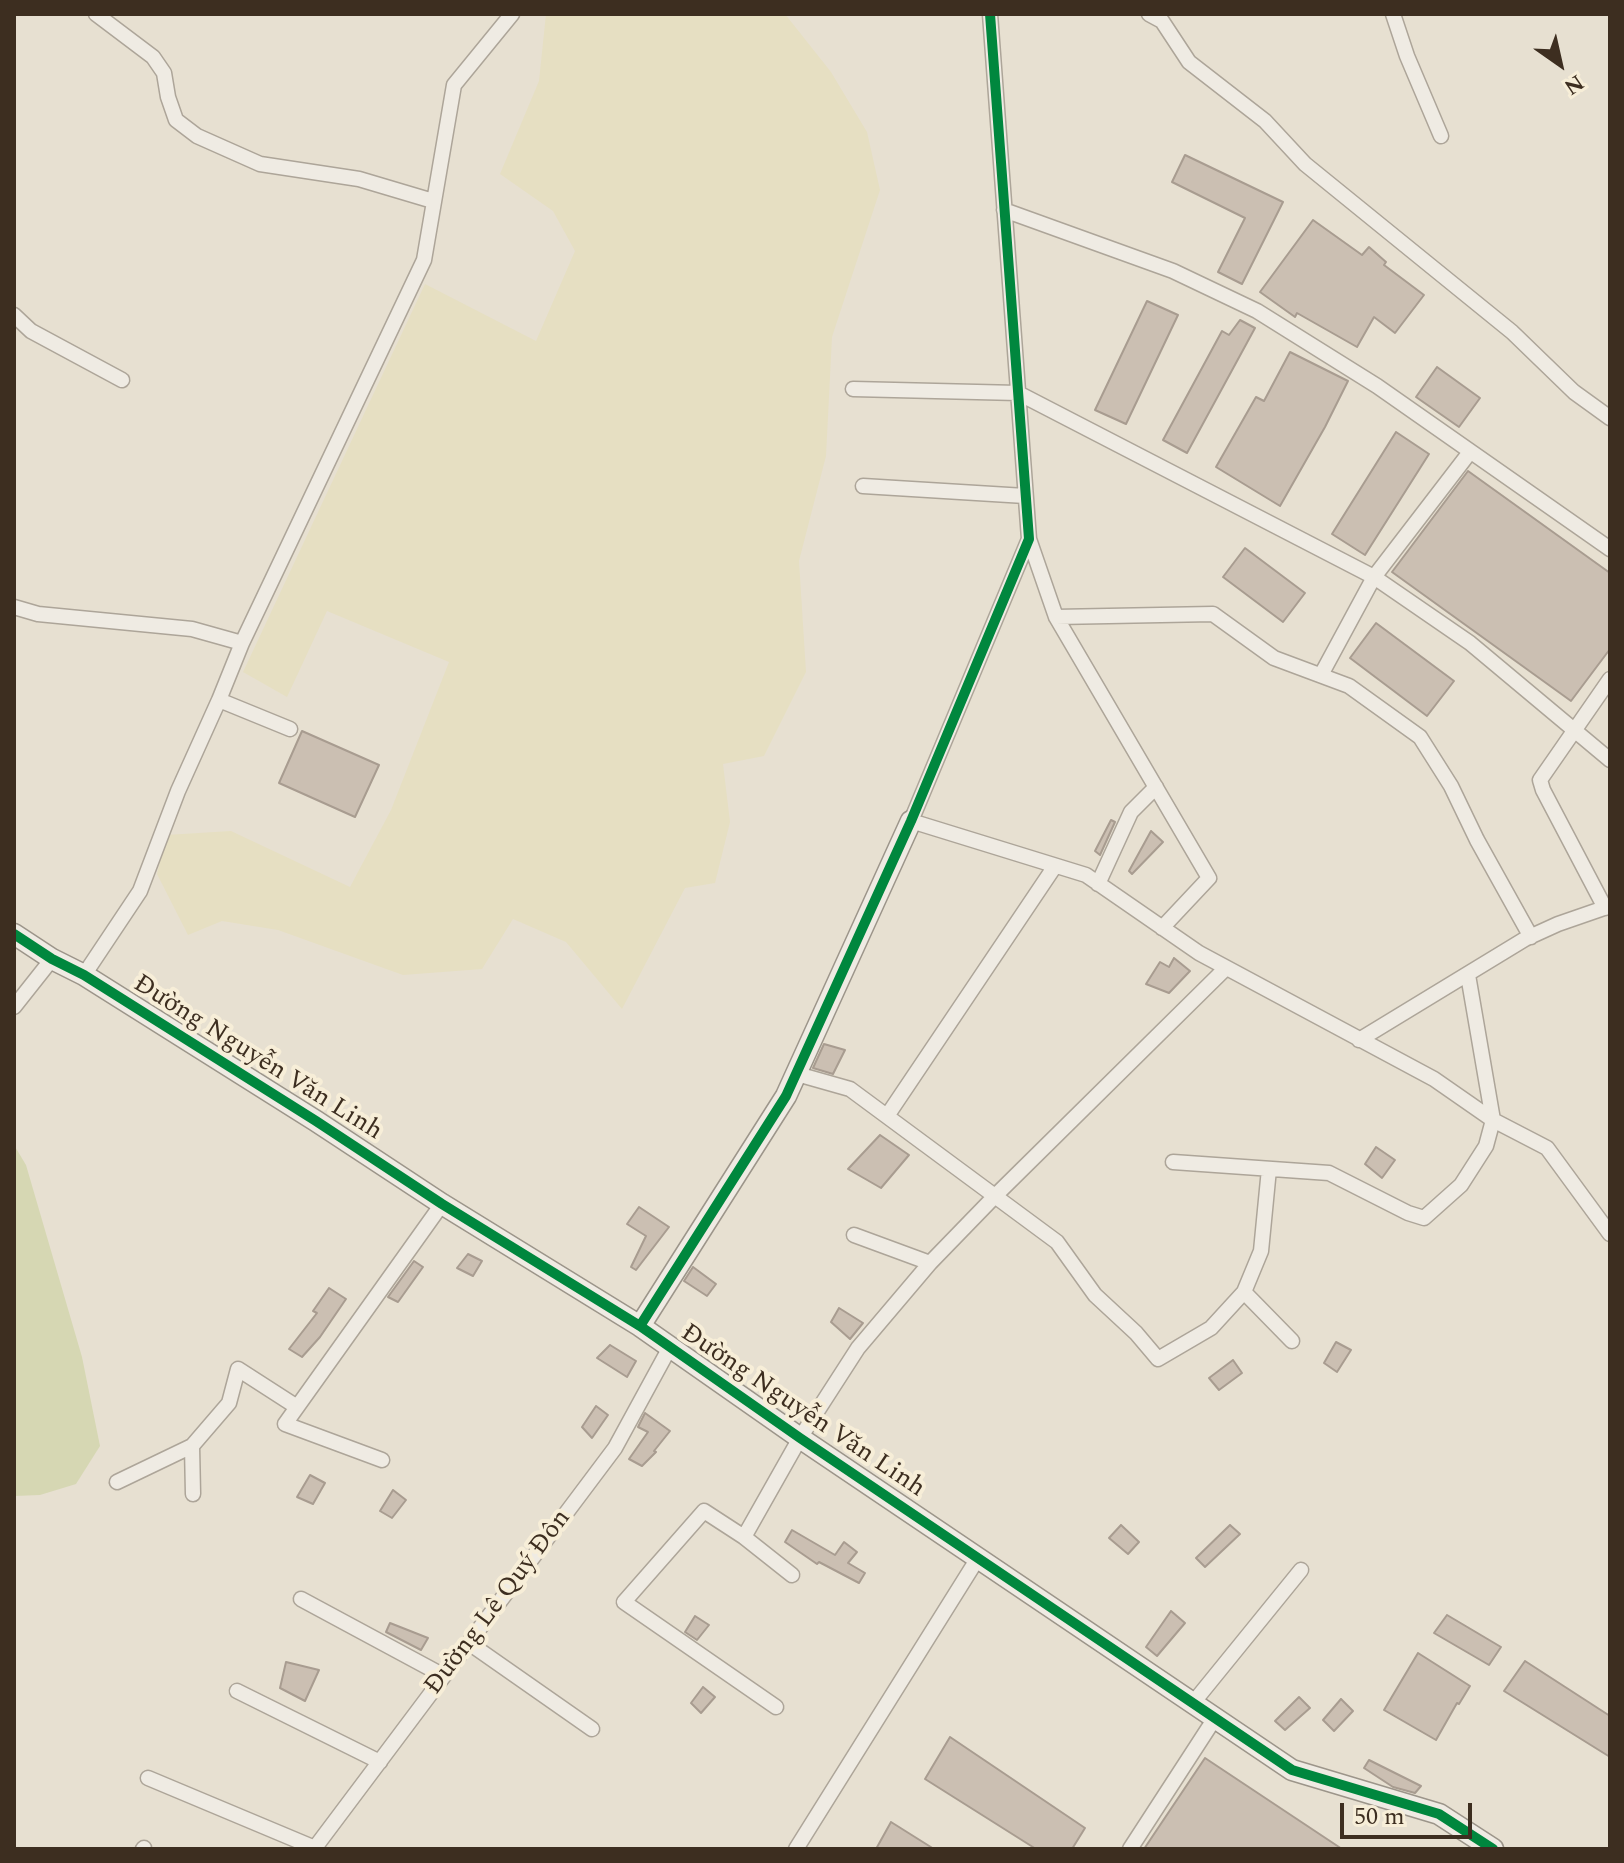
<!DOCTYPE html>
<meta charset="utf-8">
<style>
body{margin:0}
#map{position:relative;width:1624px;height:1863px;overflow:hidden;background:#e7e0d1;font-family:Spectral,serif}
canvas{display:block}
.frame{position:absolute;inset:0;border:16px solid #3d2e20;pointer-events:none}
.north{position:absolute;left:1520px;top:24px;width:80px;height:80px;-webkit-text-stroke:6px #f7eed8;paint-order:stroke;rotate:146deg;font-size:22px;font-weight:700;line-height:32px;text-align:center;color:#3d2e20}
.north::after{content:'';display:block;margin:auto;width:28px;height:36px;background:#3d2e20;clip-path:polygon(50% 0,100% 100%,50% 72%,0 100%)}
.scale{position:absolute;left:1340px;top:1803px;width:132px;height:36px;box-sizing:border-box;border:4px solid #3d2e20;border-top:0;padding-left:10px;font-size:24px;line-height:28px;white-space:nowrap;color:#3d2e20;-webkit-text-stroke:6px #f7eed8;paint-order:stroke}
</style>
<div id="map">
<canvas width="1624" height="1863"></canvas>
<div class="frame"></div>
<div class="north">N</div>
<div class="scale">50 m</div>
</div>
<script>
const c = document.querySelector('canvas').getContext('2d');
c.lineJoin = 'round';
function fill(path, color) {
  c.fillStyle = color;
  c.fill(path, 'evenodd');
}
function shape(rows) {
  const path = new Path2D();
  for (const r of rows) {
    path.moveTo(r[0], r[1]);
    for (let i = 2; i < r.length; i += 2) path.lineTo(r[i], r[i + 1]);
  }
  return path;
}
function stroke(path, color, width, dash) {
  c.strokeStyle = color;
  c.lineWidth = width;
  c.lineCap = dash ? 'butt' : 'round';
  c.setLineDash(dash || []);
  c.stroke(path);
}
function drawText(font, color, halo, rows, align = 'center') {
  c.font = font + ' Spectral,serif';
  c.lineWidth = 8;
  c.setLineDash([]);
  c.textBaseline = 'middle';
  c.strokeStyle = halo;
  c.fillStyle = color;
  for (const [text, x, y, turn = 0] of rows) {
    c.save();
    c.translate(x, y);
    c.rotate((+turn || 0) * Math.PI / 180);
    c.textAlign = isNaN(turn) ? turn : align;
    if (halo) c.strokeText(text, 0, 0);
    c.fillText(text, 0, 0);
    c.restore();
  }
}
fill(shape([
 [546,14,785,14,831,72,867,132,880,190,832,337,826,456,799,561,806,672,764,756,723,764,730,822,715,883,685,888,622,1009,566,942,513,919,482,969,403,975,278,930,222,921,188,935,157,874,166,835,231,831,350,887,391,810,449,662,327,611,287,697,243,672,425,284,536,341,575,251,553,211,500,174,539,81]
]), '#e6dfc2');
fill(shape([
 [14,1145,26,1165,82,1357,100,1446,76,1484,40,1495,14,1496]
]), '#d6d7b3');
const building = shape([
 [1185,155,1283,202,1242,284,1218,272,1245,218,1172,182,1185,155],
 [1313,220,1362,255,1369,247,1386,262,1384,265,1424,295,1395,333,1374,317,1357,347,1297,313,1295,317,1260,292,1313,220],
 [1147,301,1178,315,1126,424,1095,410,1147,301],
 [1240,320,1255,328,1187,453,1163,440,1222,331,1229,335,1240,320],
 [1290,352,1348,381,1325,427,1280,506,1216,467,1256,397,1264,401,1290,352],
 [1437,367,1480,398,1459,427,1416,397,1437,367],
 [1396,432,1429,454,1365,555,1332,534,1396,432],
 [1468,471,1610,573,1610,649,1571,701,1392,572,1468,471],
 [1245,548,1305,593,1283,622,1223,577,1245,548],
 [1376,623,1454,681,1427,716,1350,658,1376,623],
 [302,731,379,765,355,817,279,783,302,731],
 [1111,820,1115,822,1100,855,1095,851,1111,820],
 [1151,831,1163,842,1132,874,1129,871,1151,831],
 [1174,958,1190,971,1169,993,1146,984,1160,962,1169,967,1174,958],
 [824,1044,845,1050,833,1074,813,1068,824,1044],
 [880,1135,909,1155,881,1188,848,1169,880,1135],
 [1376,1147,1395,1160,1382,1178,1365,1164,1376,1147],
 [639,1207,669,1227,636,1270,631,1267,646,1236,627,1224,639,1207],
 [468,1254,482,1261,473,1276,457,1268,468,1254],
 [414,1261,423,1267,398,1302,388,1297,414,1261],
 [693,1267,716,1284,707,1296,684,1281,693,1267],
 [329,1288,346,1299,320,1337,302,1357,289,1349,317,1313,313,1311,329,1288],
 [839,1308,863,1323,850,1339,831,1322,839,1308],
 [1336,1342,1351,1350,1337,1372,1324,1363,1336,1342],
 [610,1345,636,1361,627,1377,597,1358,610,1345],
 [1233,1360,1242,1373,1219,1390,1209,1378,1233,1360],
 [596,1406,608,1415,592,1438,582,1427,596,1406],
 [645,1413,670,1431,654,1451,656,1452,642,1466,629,1459,648,1432,638,1427,645,1413],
 [310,1475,325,1483,313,1504,297,1497,310,1475],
 [393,1490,406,1500,392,1518,380,1511,393,1490],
 [1121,1525,1139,1542,1128,1554,1109,1538,1121,1525],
 [1230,1525,1240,1534,1205,1567,1196,1558,1230,1525],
 [792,1530,835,1555,844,1542,857,1552,848,1563,865,1573,859,1583,819,1562,817,1564,785,1542,792,1530],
 [1171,1611,1185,1623,1157,1656,1146,1647,1171,1611],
 [1447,1615,1501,1647,1489,1665,1434,1633,1447,1615],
 [695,1616,709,1625,697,1640,685,1632,695,1616],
 [390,1623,428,1638,421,1650,386,1632,390,1623],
 [1418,1653,1470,1686,1459,1704,1457,1703,1436,1740,1384,1710,1418,1653],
 [1525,1661,1610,1716,1610,1757,1504,1691,1525,1661],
 [286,1662,319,1670,305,1701,280,1688,286,1662],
 [703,1687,715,1697,701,1713,691,1703,703,1687],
 [1299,1697,1310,1708,1285,1730,1275,1721,1299,1697],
 [1341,1699,1353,1711,1334,1731,1323,1720,1341,1699],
 [950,1737,1085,1828,1072,1849,1036,1849,925,1779,950,1737],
 [1205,1758,1342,1849,1144,1849,1205,1758],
 [1369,1760,1421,1786,1415,1793,1393,1787,1364,1768,1369,1760],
 [891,1822,934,1849,876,1849,891,1822]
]);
fill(building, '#cbbfb2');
stroke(building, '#a89c90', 2);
const street = shape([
 [96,14,153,57,164,73,168,97,176,120,197,136,260,164,359,179,433,201],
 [990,14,1029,539,911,821,1086,875,1199,953,1434,1079,1493,1120,1468,975],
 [1149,14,1162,21,1189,62,1265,121,1305,164,1512,332,1574,392,1610,418],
 [1393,14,1407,56,1441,136],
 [1004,210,1173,271,1257,311,1377,386,1610,549],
 [14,315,31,331,122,380],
 [853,389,1018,393,1374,577,1470,643,1610,760],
 [863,486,1025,496],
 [1029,539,1056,617,1209,878,1162,928],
 [14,607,38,614,192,629,242,643,424,260,454,85,512,14],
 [1056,617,1213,614,1274,658,1349,686,1420,737,1451,786,1477,840,1531,937],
 [242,643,219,700,290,729],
 [1321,675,1374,577,1470,452],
 [1098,884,1131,812,1156,787],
 [1605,908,1543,790,1540,780,1610,679],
 [84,975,140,891,178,791,219,700],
 [14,1007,52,959],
 [1359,1040,1525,939,1558,924,1610,906],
 [797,1074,850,1089,1057,1242,1095,1295,1136,1333,1158,1359,1211,1328,1244,1292,1261,1251,1269,1169],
 [887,1116,1055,866],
 [1173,1162,1329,1173,1408,1213,1424,1218,1461,1185,1486,1146,1493,1120,1547,1148,1610,1234],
 [854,1235,930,1263],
 [1244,1292,1292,1341],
 [192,1446,193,1494],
 [382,1460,285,1424,442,1204],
 [117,1482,192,1446,229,1403,238,1369,297,1407],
 [744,1537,800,1438,858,1348,930,1263,995,1196,1226,968],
 [301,1599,444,1676],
 [469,1643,592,1729],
 [237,1691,380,1762],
 [1193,1703,1301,1570],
 [776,1707,624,1602,704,1511,744,1537,792,1575],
 [148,1778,315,1848],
 [143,1849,144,1848],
 [314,1849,615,1448,669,1349],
 [796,1849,978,1558],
 [1130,1849,1215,1718]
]);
const secondary = shape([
 [14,934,52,959,84,975,316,1121,442,1204,640,1326,800,1438,1292,1770,1439,1814,1493,1849],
 [640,1326,786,1096,911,821]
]);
stroke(street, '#ada599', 17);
stroke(secondary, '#9c958a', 23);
stroke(street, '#efebe3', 14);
stroke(secondary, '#efebe3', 20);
stroke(shape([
 [14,934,52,959,84,975,316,1121,442,1204,640,1326,800,1438,1292,1770,1439,1814,1493,1849],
 [640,1326,786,1096,911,821,1029,539,990,14]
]), '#00873e', 10);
drawText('26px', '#3d2e20', '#f7eed8', [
 ["Đường Nguyễn Văn Linh",257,1059,32],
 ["Đường Nguyễn Văn Linh",802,1412,34],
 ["Đường Lê Quý Đôn",499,1603,-53]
]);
</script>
